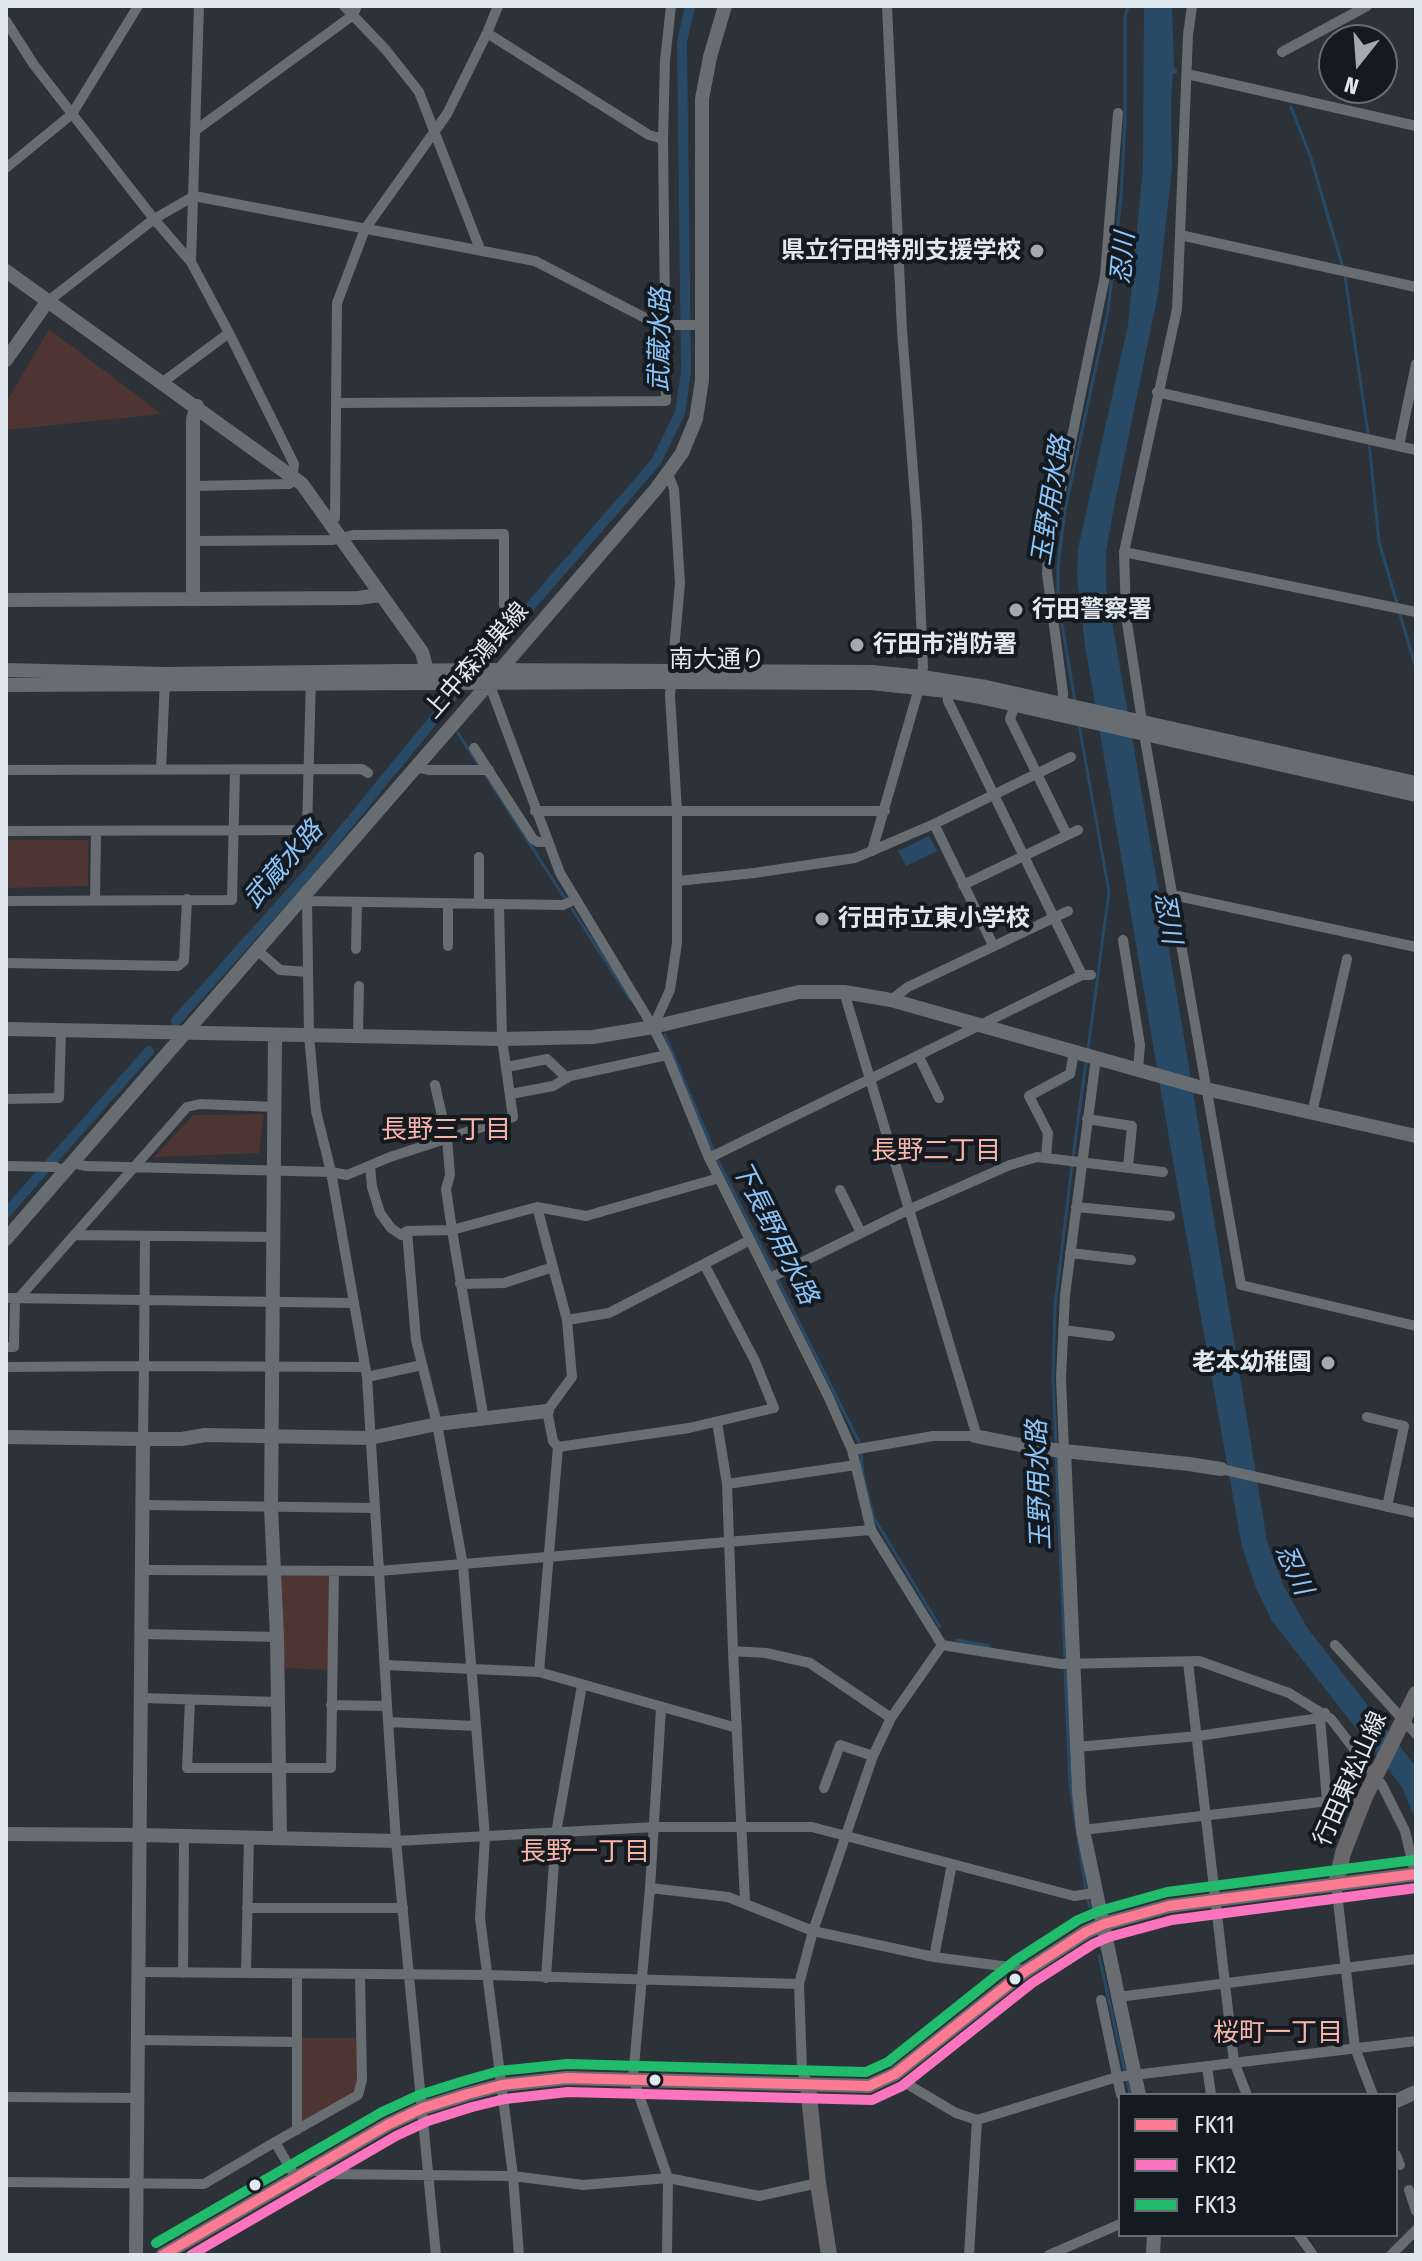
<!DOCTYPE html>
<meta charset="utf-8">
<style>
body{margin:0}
#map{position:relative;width:1422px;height:2261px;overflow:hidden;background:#2c3238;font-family:"Fira Sans Condensed",sans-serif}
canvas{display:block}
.frame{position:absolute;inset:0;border:8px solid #e1e9f0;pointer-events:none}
.legend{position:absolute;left:1118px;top:2093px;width:280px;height:144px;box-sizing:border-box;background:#141a1f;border:2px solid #666d73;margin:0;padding:10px 14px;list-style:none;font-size:24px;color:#e1e9f0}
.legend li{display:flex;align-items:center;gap:16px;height:40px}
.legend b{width:40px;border:2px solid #666d73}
.north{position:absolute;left:1318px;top:24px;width:80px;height:80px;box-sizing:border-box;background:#141a1f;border:2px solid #666d73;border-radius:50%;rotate:197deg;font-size:22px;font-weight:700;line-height:32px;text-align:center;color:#e1e9f0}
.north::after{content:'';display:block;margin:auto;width:28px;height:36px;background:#a2a9b0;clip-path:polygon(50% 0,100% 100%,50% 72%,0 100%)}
</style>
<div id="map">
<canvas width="1422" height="2261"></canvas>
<div class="frame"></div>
<ul class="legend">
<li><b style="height:10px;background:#fe7a93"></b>FK11</li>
<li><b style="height:10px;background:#fc73be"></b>FK12</li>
<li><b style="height:10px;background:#20bc6c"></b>FK13</li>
</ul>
<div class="north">N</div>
</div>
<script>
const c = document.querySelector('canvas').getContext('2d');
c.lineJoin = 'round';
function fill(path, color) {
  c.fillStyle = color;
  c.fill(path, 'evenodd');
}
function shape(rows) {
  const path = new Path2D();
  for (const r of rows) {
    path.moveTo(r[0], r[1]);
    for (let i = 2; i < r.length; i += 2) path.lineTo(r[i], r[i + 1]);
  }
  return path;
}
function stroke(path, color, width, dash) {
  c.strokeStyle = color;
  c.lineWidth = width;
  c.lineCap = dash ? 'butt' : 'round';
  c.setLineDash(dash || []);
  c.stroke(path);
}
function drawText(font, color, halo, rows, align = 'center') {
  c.font = font + ' "Fira Sans Condensed","Noto Sans JP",sans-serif';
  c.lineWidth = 8;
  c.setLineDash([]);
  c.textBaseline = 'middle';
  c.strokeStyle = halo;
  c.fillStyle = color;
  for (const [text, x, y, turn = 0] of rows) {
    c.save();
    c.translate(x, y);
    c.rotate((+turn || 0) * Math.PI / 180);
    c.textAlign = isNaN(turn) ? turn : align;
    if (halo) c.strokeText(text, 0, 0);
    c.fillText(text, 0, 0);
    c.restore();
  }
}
fill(shape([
 [49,329,162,414,6,430,6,403],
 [6,840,88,840,88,886,6,888],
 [264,1114,259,1153,154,1157,193,1115],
 [279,1576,329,1576,328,1670,285,1668],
 [301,2038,358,2038,357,2079,354,2093,302,2123]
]), '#4e3531');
fill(shape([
 [1144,6,1172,6,1174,67,1177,69,1177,73,1173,74,1171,101,1172,168,1158,294,1112,517,1106,552,1106,587,1183,1031,1267,1541,1283,1585,1308,1629,1416,1767,1416,1821,1402,1787,1272,1621,1256,1588,1242,1547,1170,1144,1085,645,1077,576,1078,549,1128,325,1143,167],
 [929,836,937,851,906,866,898,851]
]), '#284a66');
stroke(shape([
 [1291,107,1311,158,1343,268],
 [1345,276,1368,434],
 [1369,442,1379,542,1397,603],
 [1399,611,1416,668],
 [1075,702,1058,600,1058,566,1065,510,1108,311,1121,197,1125,121,1125,17,1128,6],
 [1079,725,1109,892,1088,1049],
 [458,733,479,766],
 [484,773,564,897],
 [572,909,630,999],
 [665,1035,714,1152],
 [1073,1157,1086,1062],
 [717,1159,859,1442],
 [1056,1444,1053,1379,1055,1306,1072,1165],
 [861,1454,863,1475,874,1518,940,1627],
 [1056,1456,1065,1660],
 [957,1640,989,1646],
 [1065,1667,1070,1784,1086,1891],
 [1087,1898,1090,1907],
 [1099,1956,1125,2072],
 [1127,2079,1130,2095]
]), '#284a66', 3);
stroke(shape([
 [488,655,656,462,680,413,686,372,682,42,690,6],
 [176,1021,310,871,452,697],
 [6,1213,149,1051]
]), '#284a66', 10);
stroke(shape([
 [344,6,386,50,419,92,480,249],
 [498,6,487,33,649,135,663,139],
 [6,21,34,65,154,219,191,262,229,333,294,464,292,482,289,484,194,486],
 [1282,52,1367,6],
 [1187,74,1416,126],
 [196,130,353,15,357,6],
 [6,168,72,114,138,6],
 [1180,235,1188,35,1192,6],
 [191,262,199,6],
 [1416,287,1180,235,1177,309,1124,552,1126,616,1144,734,1241,1285,1416,1326],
 [47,302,154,219,194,196,535,261,651,321,664,325,702,325],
 [163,382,229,333],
 [1157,392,1416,450],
 [337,403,666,401,663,139,665,61,671,6],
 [1399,446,1416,364],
 [330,522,335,518,337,303,365,229,447,114,487,33],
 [194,541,333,540,353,535,504,534,504,605,508,609],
 [1124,552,1416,612],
 [489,683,560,873,653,1027,670,990,677,943,677,811,670,695,680,583,674,489,668,474],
 [947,691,948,701,1082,975],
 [1015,705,1010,719,1067,835],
 [1062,711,1063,693,1047,573,1048,554,1105,276,1118,113],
 [474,748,533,839,538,842,547,842],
 [415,767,428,770,489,770],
 [161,769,165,679],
 [6,770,362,769,368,773],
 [535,811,885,811],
 [934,824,993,945],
 [307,830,311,677],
 [6,831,307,830],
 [872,851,919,688,923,667,917,523,902,330,887,6],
 [678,881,754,873,855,858,934,824,1071,757],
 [963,885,1078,830],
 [1173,895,1416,947],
 [303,897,307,901,563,905,574,900],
 [95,900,96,832],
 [6,901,232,900,235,770],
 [307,901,309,1035,316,1111,331,1172,367,1377,375,1508],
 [479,904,479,857],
 [1123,940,1140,1045,1138,1070],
 [448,946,448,904],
 [356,949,357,903],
 [257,950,280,970,308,972],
 [6,963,178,966,184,961,187,899],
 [844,992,975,1430,975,1436,933,1436,852,1450],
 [891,1000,908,987,1068,911],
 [358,1036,359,986],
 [667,1055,709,1158,828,1396,852,1450,871,1530,942,1645,1061,1664,1199,1661,1289,1693,1331,1719,1382,1785,1405,1831,1416,1877],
 [919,1057,939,1098],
 [507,1067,547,1059,567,1078],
 [435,1085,447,1138,450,1175,446,1189,452,1230,484,1420],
 [511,1094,553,1086,570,1076,667,1055,653,1027],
 [6,1099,59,1098,61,1032],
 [1312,1113,1347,959],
 [1087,1119,1132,1126,1128,1167],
 [709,1158,1082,975,1091,975],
 [1046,1158,1048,1133,1029,1096,1070,1074,1074,1052],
 [72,1163,85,1166,331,1172,347,1175,390,1157,513,1117,502,1039,499,904],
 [6,1166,55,1167,65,1171],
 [370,1166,372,1187,380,1213,391,1228,401,1235,407,1231,452,1230,537,1207,567,1320,609,1313,704,1264],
 [840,1190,861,1233],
 [537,1207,586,1216,719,1178],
 [1076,1207,1170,1216],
 [407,1231,416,1340,437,1424,463,1565,485,1837,480,1918,513,2176,519,2255],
 [75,1235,275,1237],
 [1070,1253,1131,1260],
 [770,1278,910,1209,1010,1165,1037,1157,1163,1172],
 [460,1284,504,1283,553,1267],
 [6,1298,352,1303],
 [18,1299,187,1107,200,1104,276,1107],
 [567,1320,572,1377,547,1411,553,1441,558,1447,689,1428,774,1408,755,1361,704,1264,750,1240],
 [1063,1330,1110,1336],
 [6,1347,14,1347,15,1299],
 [6,1367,144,1366,145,1236],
 [367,1377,422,1365],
 [1367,1417,1404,1426,1387,1507],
 [717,1422,727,1484,856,1465],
 [143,1439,144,1366,364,1367],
 [1064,1451,1061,1378,1065,1295,1096,1058],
 [1221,1469,1416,1513],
 [727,1484,733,1651,766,1653,810,1663,891,1718],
 [144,1570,379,1571,375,1508,144,1505],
 [142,1634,277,1637],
 [1335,1645,1416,1734],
 [733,1651,745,1902],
 [1188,1662,1234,2062,1247,2095],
 [385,1665,539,1672,737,1728],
 [539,1672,558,1447],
 [141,1698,279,1702],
 [190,1700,187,1768,331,1768,334,1571],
 [331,1705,387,1706,379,1571,871,1530],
 [387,1706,396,1841,436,2255],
 [661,1708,650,1888,633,2078,668,2178,667,2255],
 [1320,1718,1327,1801],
 [388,1722,476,1726],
 [1077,1747,1198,1736,1320,1718,1325,1713],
 [824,1788,840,1745,873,1756],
 [1083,1830,1354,1798,1364,1799],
 [396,1841,655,1827,812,1827,1074,1896,1095,1893],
 [1336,1884,1355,2048,1373,2095],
 [650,1888,728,1897,813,1931,934,1957,1017,1968,1024,1972],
 [247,1908,403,1908],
 [934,1957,952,1864],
 [138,1972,488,1975,799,1984],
 [183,1973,184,1836],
 [246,1973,249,1837],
 [546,1978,556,1833,582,1685],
 [1118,1997,1416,1959],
 [1101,2000,1121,2095],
 [137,2040,297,2042],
 [1207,2066,1211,2095],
 [907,2084,956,2113,977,2120,1117,2077,1416,2041],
 [808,2086,802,2070,799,1984,813,1931,873,1756,891,1718,942,1645],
 [6,2097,137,2098],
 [297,2130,297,1974],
 [275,2142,358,2095,362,2080,360,1975],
 [1396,2155,1400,2165],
 [312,2169,323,2174,513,2176,583,2185,668,2178,759,2196,818,2183],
 [6,2182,204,2184,275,2142,296,2178],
 [1409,2190,1416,2211],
 [1299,2235,1313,2255],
 [969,2255,977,2120],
 [1049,2255,1120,2224],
 [1391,2255,1416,2230]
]), '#686d71', 10);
stroke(shape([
 [6,271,302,484,422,652,429,679],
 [6,360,47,302],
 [197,406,193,419,193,599,358,598,381,595],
 [6,600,193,599],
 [6,670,165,674,478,670,872,672,922,677,986,687,1416,783],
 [6,685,656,682,871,683,947,691,980,697,1416,795],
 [6,1029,502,1039,593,1037,653,1027,799,992,844,992,891,1000,1206,1089,1416,1136],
 [275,1035,271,1507,277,1637,280,1838],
 [6,1239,489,683,656,489,682,453,696,419,702,380,702,99,710,57,725,6],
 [975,1436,1035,1448,1189,1464,1221,1469],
 [6,1437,143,1439,182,1439,205,1435,370,1438,437,1424,547,1411],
 [1064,1451,1079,1791,1083,1830,1139,2095],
 [6,1834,141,1835,396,1841],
 [1396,2101,1416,2092],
 [136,2255,143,1439],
 [163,2255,389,2124,423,2108,468,2094,502,2085,567,2078,869,2086,895,2074,1024,1972,1086,1932,1104,1924,1169,1906,1416,1874],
 [1153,2255,1154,2235]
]), '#686d71', 14);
stroke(shape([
 [1336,1884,1343,1853,1364,1799,1416,1694],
 [808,2086,818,2183,829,2255]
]), '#68686b', 16);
stroke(shape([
 [163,2255,389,2124,423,2108,468,2094,502,2085,567,2078,869,2086,895,2074,1024,1972,1086,1932,1104,1924,1169,1906,1416,1874]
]), '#fe7a93', 10);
stroke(shape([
 [191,2255,396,2136,428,2121,472,2107,505,2099,568,2092,872,2100,902,2086,1032,1983,1093,1944,1109,1937,1172,1920,1416,1888]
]), '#fc73be', 10);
stroke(shape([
 [156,2243,382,2112,419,2095,464,2081,499,2071,567,2064,866,2072,888,2062,1016,1960,1078,1920,1099,1911,1167,1892,1414,1860]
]), '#20bc6c', 10);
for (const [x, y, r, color] of [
 [1037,251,8,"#a2a9b0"],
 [1016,610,8,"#a2a9b0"],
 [857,645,8,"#a2a9b0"],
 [822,919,8,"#a2a9b0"],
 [1328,1363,8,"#a2a9b0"],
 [1015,1979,7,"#e1e9f0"],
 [655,2080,7,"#e1e9f0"],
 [255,2185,7,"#e1e9f0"]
]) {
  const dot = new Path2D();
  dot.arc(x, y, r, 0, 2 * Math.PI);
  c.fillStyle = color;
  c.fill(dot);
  stroke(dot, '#141a1f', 3);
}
drawText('bold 24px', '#e1e9f0', '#141a1f', [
 ["県立行田特別支援学校",1021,251,"right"],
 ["行田警察署",1032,610],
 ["行田市消防署",873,645],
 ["行田市立東小学校",838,919],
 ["老本幼稚園",1312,1363,"right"]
], 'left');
drawText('24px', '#e1e9f0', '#141a1f', [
 ["南大通り",717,660],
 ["上中森鴻巣線",477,661,-49],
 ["行田東松山線",1351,1779,-66]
]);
drawText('italic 26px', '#8bc5fa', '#141a1f', [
 ["忍川",1124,258,-85],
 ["武蔵水路",661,340,-89],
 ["玉野用水路",1052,501,-81],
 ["武蔵水路",284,865,-49],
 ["忍川",1167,918,80],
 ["下長野用水路",774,1233,63],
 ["玉野用水路",1040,1485,-92],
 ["忍川",1293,1570,65]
]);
drawText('26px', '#f8b5a9', '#141a1f', [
 ["長野三丁目",446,1131],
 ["長野二丁目",936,1152],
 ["長野一丁目",585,1853],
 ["桜町一丁目",1278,2034]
]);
</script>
